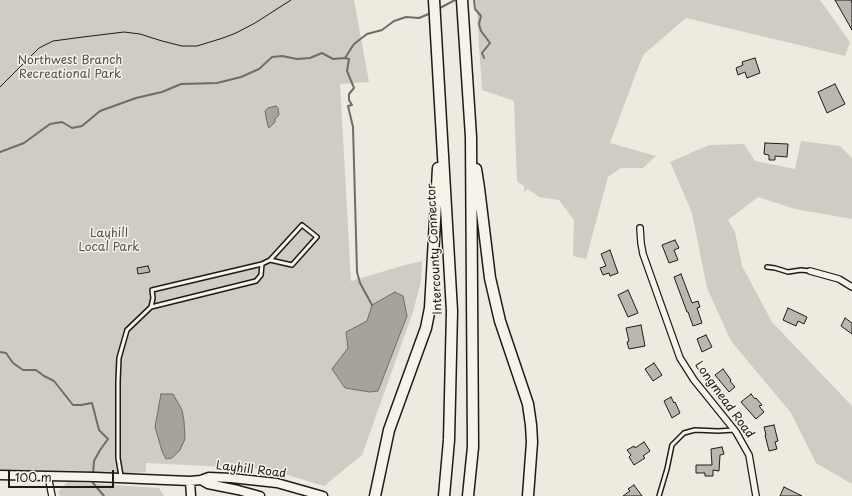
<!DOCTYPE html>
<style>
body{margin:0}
#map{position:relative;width:852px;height:496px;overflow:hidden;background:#eeeae0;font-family:"Playpen Sans",sans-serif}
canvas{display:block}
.scale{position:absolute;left:8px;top:470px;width:106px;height:18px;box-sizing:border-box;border:2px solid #1c1c1c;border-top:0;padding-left:5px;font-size:12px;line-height:14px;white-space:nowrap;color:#1c1c1c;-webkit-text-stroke:3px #f7f3e8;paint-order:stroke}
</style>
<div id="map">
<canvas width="852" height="496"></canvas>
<div class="scale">100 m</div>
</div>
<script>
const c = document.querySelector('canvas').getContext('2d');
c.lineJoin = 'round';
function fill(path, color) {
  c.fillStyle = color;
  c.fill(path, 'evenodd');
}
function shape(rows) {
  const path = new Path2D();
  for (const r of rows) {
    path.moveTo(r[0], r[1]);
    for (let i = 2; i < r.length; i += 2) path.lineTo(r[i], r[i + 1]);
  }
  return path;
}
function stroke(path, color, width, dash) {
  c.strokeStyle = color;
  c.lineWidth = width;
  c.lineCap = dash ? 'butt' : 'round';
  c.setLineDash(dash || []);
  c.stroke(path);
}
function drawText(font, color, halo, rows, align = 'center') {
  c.font = font + ' "Playpen Sans",sans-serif';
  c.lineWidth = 3;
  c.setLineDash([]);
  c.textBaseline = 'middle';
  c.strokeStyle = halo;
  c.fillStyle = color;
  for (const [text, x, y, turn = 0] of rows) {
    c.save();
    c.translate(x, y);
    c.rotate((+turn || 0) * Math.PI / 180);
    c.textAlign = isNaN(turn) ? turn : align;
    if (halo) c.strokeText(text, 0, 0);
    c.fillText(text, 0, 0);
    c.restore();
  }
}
fill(shape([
 [0,0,354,0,369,82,340,84,351,281,405,265,422,261,421,281,413,312,362,455,324,486,268,469,146,463,146,472,105,475,0,472],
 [475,0,820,0,850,42,845,56,686,18,644,54,639,65,610,143,656,156,643,168,621,168,608,177,586,259,573,256,574,220,559,200,539,197,528,189,524,192,524,186,517,181,514,101,482,90,477,14],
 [801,141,840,146,852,158,852,219,795,209,758,197,728,220,735,232,742,266,772,322,852,406,852,484,816,463,791,413,731,341,707,288,692,213,670,162,709,145,744,144,755,161,795,169],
 [67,482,159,488,164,496,60,496,58,492]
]), '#cfccc3');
const water = shape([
 [276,106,278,108,279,115,275,119,275,122,269,128,268,126,266,117,265,111,268,108,276,106],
 [395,292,403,296,407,316,378,391,370,392,345,388,332,369,348,348,346,332,367,321,372,305,395,292],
 [161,394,173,394,182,410,184,421,185,439,180,450,172,458,166,459,162,451,155,427,161,394]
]);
fill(water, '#a6a39d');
stroke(water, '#6f6d69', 1);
stroke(shape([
 [474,0,475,9,481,16,479,24,481,31,490,43,482,53,484,58],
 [438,9,455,0],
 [345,58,349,59,347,71,354,88,349,94,349,100,352,105,348,106,353,127,357,272,360,283,372,305],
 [0,152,24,143,50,124,62,122,72,128,82,126,100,111,136,98,162,92,181,84,217,83,241,77,259,69,272,57,282,56,297,59,310,58,322,53,333,59,345,58,354,44,367,34,382,30,394,21,406,17,419,18,431,13],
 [0,352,6,353,13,363,23,370,36,370,44,376,54,381,73,405,81,405,92,403,99,430,108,439,100,450,94,461,93,474],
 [93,479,93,483,104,496]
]), '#6f6d69', 2);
const building = shape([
 [835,0,851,0,852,3,852,30,835,0],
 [755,58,760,73,747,78,745,72,738,75,736,68,743,65,742,62,755,58],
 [835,84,845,104,827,113,818,92,835,84],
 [765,143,788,144,787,157,775,156,775,160,769,160,769,155,764,154,765,143],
 [675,240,679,248,674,250,678,260,669,263,662,245,675,240],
 [610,250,618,273,610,276,609,273,603,275,600,268,606,266,601,254,610,250],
 [148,266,150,272,138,274,137,268,148,266],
 [681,274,692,303,698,301,700,307,697,308,702,323,693,326,688,312,687,312,674,277,681,274],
 [628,290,638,313,628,317,618,295,628,290],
 [788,308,807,317,804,324,798,321,796,326,783,320,788,308],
 [845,318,852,323,852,334,841,326,845,318],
 [641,325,645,346,629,349,627,342,629,341,626,328,641,325],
 [706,335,712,347,702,352,697,339,706,335],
 [654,363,662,375,653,381,645,369,654,363],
 [723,369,731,380,730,381,735,387,729,392,715,375,723,369],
 [751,394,755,399,756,398,762,405,759,406,764,412,756,419,741,402,751,394],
 [671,397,674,403,675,402,680,413,672,418,664,401,671,397],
 [774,425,778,441,775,442,777,449,769,451,765,435,766,435,764,427,774,425],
 [644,442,650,451,643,456,645,458,634,465,629,457,631,455,627,450,634,446,635,448,644,442],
 [722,447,724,454,720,455,719,471,713,470,713,476,705,476,705,473,696,473,696,465,712,465,711,449,722,447],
 [634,485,642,496,623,496,630,491,628,489,634,485],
 [784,487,802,496,780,496,784,487]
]);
fill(building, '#bab7af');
stroke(building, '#1c1c1c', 1);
const lane = shape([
 [767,267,775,268,788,272,801,270,810,271],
 [151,307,256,281,261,275,262,264],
 [121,476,118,458,118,381,119,358,127,330,151,307,153,298,152,290,262,264,270,260,302,225,317,237,292,265,270,260],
 [659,496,667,469,672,445,684,433,695,430,718,431,734,430]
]);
const street = shape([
 [640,228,641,243,643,254,680,358,694,380,736,432,749,455,756,496],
 [810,271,839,279,852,287],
 [48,476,52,496]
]);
const secondary = shape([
 [0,475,95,477,190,481,201,480,209,477,231,478,277,483,323,496],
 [201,480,208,484,238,490,260,496],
 [190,481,191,496]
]);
const highway = shape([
 [434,0,452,311,449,440,444,496],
 [462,0,471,137,473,447,468,496],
 [476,169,479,188,490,278,500,321,528,404,531,425,532,442,528,496],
 [375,496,389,430,426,328,430,308,438,168]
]);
stroke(lane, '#1c1c1c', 6);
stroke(street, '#1c1c1c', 8);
stroke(secondary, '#1c1c1c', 11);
stroke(highway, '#1c1c1c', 13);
stroke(lane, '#f7f3e8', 3);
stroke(street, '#f7f3e8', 5.5);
stroke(secondary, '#f7f3e8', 8);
stroke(highway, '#f7f3e8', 10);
stroke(shape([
 [0,87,39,48,53,41,83,37,124,32,140,34,162,41,182,46,197,46,223,38,236,33,255,23,291,0]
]), '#1c1c1c', 1);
drawText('12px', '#52514e', '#f7f3e8', [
 ["Northwest Branch",70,61],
 ["Recreational Park",70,75],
 ["Layhill",109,234],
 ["Local Park",109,248]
]);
drawText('12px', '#1c1c1c', '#f7f3e8', [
 ["Intercounty Connector",435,249,-93],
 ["Longmead Road",724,400,54],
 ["Layhill Road",251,470,7]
]);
</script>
